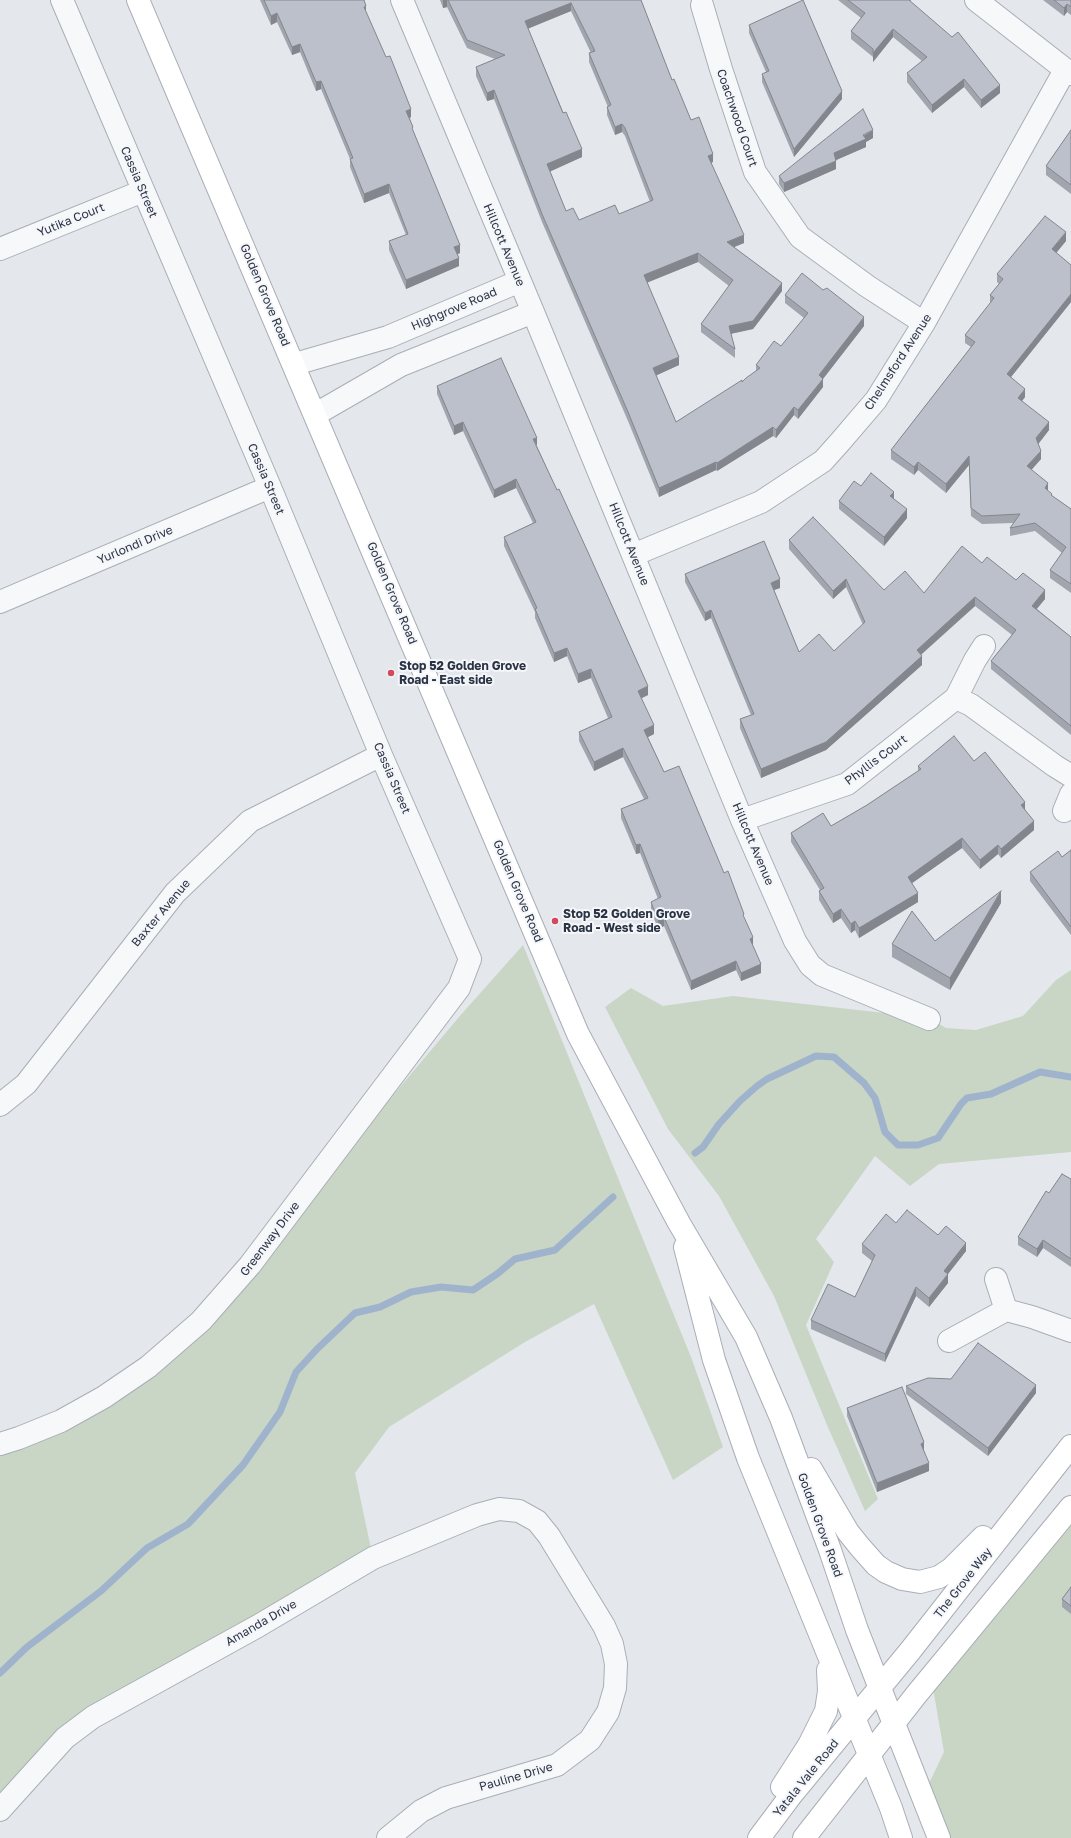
<!DOCTYPE html>
<style>
body{margin:0}
canvas{display:block;background:#e4e7ec}
</style>
<canvas width="1071" height="1838"></canvas>
<script>
const c = document.querySelector('canvas').getContext('2d');
c.lineJoin = 'round';
function fill(path, color) {
  c.fillStyle = color;
  c.fill(path, 'evenodd');
}
function shape(rows) {
  const path = new Path2D();
  for (const r of rows) {
    path.moveTo(r[0], r[1]);
    for (let i = 2; i < r.length; i += 2) path.lineTo(r[i], r[i + 1]);
  }
  return path;
}
function stroke(path, color, width, dash) {
  c.strokeStyle = color;
  c.lineWidth = width;
  c.lineCap = dash ? 'butt' : 'round';
  c.setLineDash(dash || []);
  c.stroke(path);
}
function drawText(font, color, halo, rows, align = 'center') {
  c.font = font + ' "Golos Text",sans-serif';
  c.lineWidth = 4;
  c.setLineDash([]);
  c.textBaseline = 'middle';
  c.strokeStyle = halo;
  c.fillStyle = color;
  for (const [text, x, y, turn = 0] of rows) {
    c.save();
    c.translate(x, y);
    c.rotate((+turn || 0) * Math.PI / 180);
    c.textAlign = isNaN(turn) ? turn : align;
    if (halo) c.strokeText(text, 0, 0);
    c.fillText(text, 0, 0);
    c.restore();
  }
}
fill(shape([
 [523,945,691,1357,723,1447,673,1480,594,1304,525,1342,389,1427,355,1473,373,1558,93,1717,0,1810,0,1442,104,1397,250,1265,459,1017],
 [1071,970,1071,1152,939,1164,910,1186,875,1156,816,1239,834,1262,806,1325,878,1499,865,1511,827,1425,774,1296,719,1196,668,1129,605,1007,631,988,663,1006,733,996,929,1018,946,1028,976,1030,1023,1016,1056,980],
 [1071,1507,1071,1838,936,1838,923,1796,944,1752,932,1682]
]), '#c9d6c5');
stroke(shape([
 [695,1153,703,1147,719,1124,740,1101,757,1086,767,1079,816,1056,834,1057,864,1083,875,1098,885,1132,898,1145,918,1145,938,1138,961,1104,967,1098,991,1094,1040,1072,1071,1077],
 [0,1673,27,1647,101,1591,147,1548,188,1524,243,1465,280,1412,296,1372,317,1349,355,1313,380,1307,411,1292,441,1287,473,1290,497,1274,515,1259,555,1250,613,1197]
]), '#9fb4cc', 7);
const minor = shape([
 [402,0,533,312,742,820,795,941,810,965,822,975,929,1019],
 [976,0,1071,74],
 [702,5,721,69,755,172,800,237,867,286,924,323],
 [0,249,143,191],
 [295,364,388,337,520,281],
 [316,414,401,365,533,312],
 [633,555,761,502,823,461,840,442,876,400,924,323,1065,70],
 [0,602,270,487],
 [956,698,975,660,984,646],
 [1064,811,1071,794],
 [742,820,847,784,956,698,971,705,1055,766,1071,776],
 [0,1105,26,1084,175,893,250,821,381,755],
 [996,1279,1006,1310],
 [949,1341,1006,1310,1032,1317,1071,1331],
 [0,1444,19,1438,61,1421,104,1397,148,1367,201,1321,250,1265,459,988,470,959,381,755,270,487,62,0],
 [0,1810,65,1738,93,1717,258,1626,373,1558,477,1515,499,1509,519,1511,537,1521,549,1536,604,1626,612,1644,616,1664,615,1688,608,1712,590,1740,557,1765,446,1798,421,1811,388,1838]
]);
const secondary = shape([
 [138,0,578,1034,679,1223,746,1337,781,1418,830,1550,857,1630,939,1838],
 [685,1247,714,1360,748,1458,891,1808,901,1838],
 [811,1469,848,1532,860,1547,876,1565,886,1572,902,1579,920,1582,939,1577,951,1569,983,1537],
 [782,1787,809,1745,826,1711,829,1691,828,1670],
 [759,1838,792,1794,910,1651,1071,1446],
 [804,1838,916,1695,1071,1507]
]);
stroke(minor, '#a9aeb7', 24);
stroke(secondary, '#a9aeb7', 24);
stroke(minor, '#f7f8fa', 22);
stroke(secondary, '#fff', 22);
fill(shape([
 [260,0,364,0,366,13,411,117,410,118,413,133,460,253,457,254,459,266,406,289,389,250,389,241,406,235,389,193,364,203,350,167,350,159,321,89,316,91,300,52,292,55,277,22,271,25],
 [440,0,641,0,672,80,691,120,713,162,711,163,744,243,734,247,782,291,753,329,731,334,735,349,735,358,701,332,701,324,729,286,698,262,647,282,679,365,656,375,676,422,742,382,756,371,756,365,781,346,804,318,785,303,785,295,864,326,823,379,823,387,798,419,794,415,776,438,773,436,717,471,716,470,659,497,628,421,542,222,494,99,487,101,476,76,476,67,495,59,467,48,447,7,443,8],
 [571,11,591,53,589,53,589,62,608,107,607,107,607,115,615,135,622,132,625,136,650,202,619,214,579,220,566,211,550,171,582,157,528,28],
 [838,0,911,0,911,2,1000,93,981,108,964,87,932,113,907,82,907,73,922,61,893,37,873,62,873,57,851,39,851,31,861,18],
 [1043,0,1071,0,1071,15,1067,12,1064,16],
 [749,25,842,99,794,157,762,82,762,74,766,72,749,33],
 [1071,130,1071,194,1046,175,1046,166],
 [873,138,866,142,866,147,836,160,836,169,784,192,779,184,779,176],
 [1066,241,1056,253,1071,265,1071,302,1011,377,1025,397,1022,401,1049,430,1038,444,1041,459,1031,470,1052,496,1071,509,1071,593,1050,578,1050,570,1062,553,1035,531,1010,536,1010,528,1014,523,982,524,971,516,969,465,946,493,918,470,914,475,891,459,891,450,971,347,965,343,965,335,990,304,990,295,999,284,997,282,997,274],
 [437,386,537,446,648,695,641,698,654,734,648,737,664,772,724,873,744,919,761,973,741,981,736,970,691,990,664,926,658,929,651,910,651,902,658,899,640,853,636,854,621,818,621,809,644,799,623,757,594,771,579,741,579,732,608,718,591,678,578,683,567,656,554,662,535,618,535,612,504,546,504,537,533,523,516,488,494,498,463,431,454,435,437,394],
 [861,486,907,518,884,546,839,509,839,501],
 [789,540,884,590,924,593,982,563,1016,580,1045,599,1037,609,1071,637,1071,735,991,669,991,661,1012,635,975,606,921,655,922,665,826,750,761,778,740,728,740,719,751,715,711,618,705,621,685,582,685,574,780,588,774,590,799,652,834,651,863,625,846,587,833,599,789,549],
 [974,761,1025,809,1034,830,1001,858,998,854,980,869,962,848,912,883,918,902,859,938,855,930,851,933,841,918,833,923,819,900,819,891,820,890,791,842,791,833,831,826,867,805,918,771,918,766],
 [1071,850,1071,935,1030,881,1030,872,1062,857],
 [1001,903,950,990,892,957,892,944,935,941],
 [1071,1179,1071,1267,1043,1248,1037,1257,1018,1245,1018,1237,1049,1193],
 [896,1223,938,1235,966,1251,948,1274,948,1283,929,1307,916,1296,885,1362,811,1329,811,1320,855,1297,872,1261,862,1253,862,1244],
 [951,1379,1036,1393,988,1456,906,1394,906,1386],
 [847,1408,924,1451,929,1471,877,1492,847,1416],
 [1071,1587,1071,1614,1062,1607,1062,1599]
]), '#a1a5ae');
fill(shape([
 [443,0,447,0,447,7,443,8],
 [571,3,571,11,525,30,525,21],
 [1067,4,1067,12,1064,16,1064,8],
 [366,6,366,15,364,7],
 [277,13,277,22,271,25,271,16],
 [893,29,893,37,873,62,873,53],
 [300,44,300,52,292,55,292,47],
 [964,79,964,87,932,113,932,105],
 [321,81,321,89,316,91,316,82],
 [1000,85,1000,93,981,108,981,100],
 [494,90,494,99,487,101,487,93],
 [842,91,842,99,794,157,794,149],
 [411,109,411,117,406,119,406,111],
 [622,124,622,132,615,135,615,127],
 [873,130,873,138,866,142,866,147,834,161,834,153],
 [582,149,582,157,547,173,547,164],
 [713,154,713,162,708,164,708,156],
 [836,161,836,169,784,192,784,183],
 [389,184,389,193,364,203,364,194],
 [1066,232,1066,241,1052,258,1052,249],
 [744,235,744,243,727,250,727,242],
 [460,245,460,253,454,256,454,247],
 [698,253,698,262,644,284,644,275],
 [459,258,459,266,406,289,406,280],
 [782,283,782,291,753,329,729,334,729,326],
 [1071,294,1071,302,1007,382,1007,374],
 [864,317,864,326,819,384,819,375],
 [679,357,679,365,653,377,653,368],
 [823,379,823,387,798,419,798,410],
 [1025,389,1025,397,1018,406,1018,398],
 [794,407,794,415,776,438,776,430],
 [463,422,463,431,454,435,454,426],
 [1049,422,1049,430,1036,447,1036,438],
 [773,427,773,436,717,471,717,463],
 [537,438,537,446,533,439],
 [1041,451,1041,459,1027,475,1027,466],
 [969,456,969,465,946,493,946,484],
 [716,462,716,470,659,497,659,488],
 [918,462,918,470,914,475,914,467],
 [516,479,516,488,494,498,494,490],
 [1048,483,1048,492,1045,488],
 [894,492,894,500,890,496],
 [907,509,907,518,884,546,884,537],
 [780,579,780,588,771,591,771,583],
 [846,579,846,587,833,599,833,591],
 [1045,590,1045,599,1032,614,1032,606],
 [975,597,975,606,917,658,917,650],
 [711,610,711,618,705,621,705,613],
 [567,648,567,656,554,662,554,653],
 [922,656,922,665,826,750,761,778,761,769],
 [591,669,591,678,578,683,578,674],
 [648,686,648,695,638,700,638,691],
 [654,725,654,734,644,739,644,730],
 [623,748,623,757,594,771,594,762],
 [1025,802,1025,811,1021,805],
 [1034,821,1034,830,1001,858,1001,849],
 [962,838,962,848,908,886,908,877],
 [640,844,640,853,636,854,636,845],
 [998,845,998,854,980,869,980,860],
 [1001,891,1001,903,950,990,950,978],
 [918,893,918,902,859,938,859,928],
 [841,909,841,918,833,923,833,914],
 [664,917,664,926,658,929,658,920],
 [855,921,855,930,851,933,851,924],
 [753,937,753,946,750,939],
 [736,961,736,970,691,990,691,981],
 [761,964,761,973,741,981,741,973],
 [1043,1240,1043,1248,1037,1257,1037,1249],
 [966,1243,966,1251,944,1279,944,1271],
 [948,1274,948,1283,929,1307,929,1298],
 [916,1287,916,1296,885,1362,885,1354],
 [1036,1385,1036,1393,988,1456,988,1448],
 [924,1442,924,1451,921,1452,921,1444],
 [929,1463,929,1471,877,1492,877,1483]
]), '#83868d');
const building = shape([
 [264,0,364,0,366,6,364,7,386,57,390,56,411,109,406,111,413,127,412,128,460,245,454,247,459,258,406,280,389,241,408,234,389,184,364,194,350,159,353,158,321,81,316,82,300,44,292,47,277,13,271,16,264,0],
 [448,0,641,0,672,80,674,79,691,120,699,117,713,154,708,156,744,235,727,242,782,283,753,321,729,326,735,349,701,324,733,280,698,253,644,275,679,357,653,368,676,422,742,380,742,382,746,378,760,368,756,365,774,341,781,346,808,313,785,295,802,273,823,290,827,288,864,317,819,375,823,379,798,410,794,407,776,430,773,427,717,463,716,462,659,488,628,412,542,214,494,90,487,93,476,67,505,55,467,40,448,0],
 [571,3,595,51,589,53,611,105,607,107,615,127,622,124,625,128,653,200,619,214,615,205,579,220,573,208,566,211,547,164,582,149,566,112,563,113,525,21,571,3],
 [803,0,842,91,794,149,762,74,769,71,749,25,803,0],
 [848,0,909,0,952,37,958,32,1000,85,981,100,964,79,932,105,907,73,927,57,893,29,873,53,873,49,851,31,865,13,848,0],
 [1054,0,1071,0,1071,7,1067,4,1064,8,1054,0],
 [863,109,873,130,863,135,866,139,834,153,836,161,784,183,779,176,863,109],
 [1071,130,1071,185,1046,166,1071,130],
 [1045,216,1066,232,1052,249,1071,265,1071,294,1007,374,1025,389,1018,398,1049,422,1036,438,1041,451,1027,466,1048,483,1045,488,1052,494,1051,495,1071,509,1071,584,1050,570,1066,547,1035,523,1010,528,1020,514,982,516,971,508,969,456,946,484,918,462,914,467,891,450,975,342,965,335,994,298,990,295,1003,279,997,274,1045,216],
 [501,358,537,438,533,439,557,490,559,489,587,550,648,686,638,691,654,725,644,730,664,772,679,766,724,873,728,871,744,914,743,915,753,937,750,939,761,964,741,973,736,961,691,981,664,917,658,920,651,902,661,897,640,844,636,845,621,809,648,798,623,748,594,762,579,732,612,717,591,669,578,674,567,648,554,653,535,609,537,608,504,537,536,522,516,479,494,490,463,422,454,426,437,386,501,358],
 [871,473,894,492,890,496,907,509,884,537,839,501,854,481,861,486,871,473],
 [813,517,884,590,905,571,924,593,962,546,982,563,987,557,1016,580,1023,573,1045,590,1032,606,1071,637,1071,726,991,661,1016,630,975,597,917,650,922,656,826,742,761,769,740,719,754,714,711,610,705,613,685,574,764,541,780,579,771,583,799,652,819,634,834,651,865,622,846,579,833,591,789,540,813,517],
 [954,736,974,761,985,752,1025,802,1021,805,1034,821,1001,849,998,845,980,860,962,838,908,877,918,893,859,928,855,921,851,924,841,909,833,914,819,891,824,888,791,833,823,813,831,826,867,805,921,769,918,766,954,736],
 [1071,850,1071,927,1030,872,1058,851,1062,857,1071,850],
 [1001,891,950,978,892,944,912,911,935,941,1001,891],
 [1062,1174,1071,1179,1071,1259,1043,1240,1037,1249,1018,1237,1046,1191,1049,1193,1062,1174],
 [907,1210,938,1235,946,1226,966,1243,944,1271,948,1274,929,1298,916,1287,885,1354,811,1320,828,1284,855,1297,875,1255,862,1244,886,1214,896,1223,907,1210],
 [978,1343,1036,1385,988,1448,906,1386,928,1378,951,1379,978,1343],
 [902,1387,924,1442,921,1444,929,1463,877,1483,847,1408,902,1387],
 [1071,1587,1071,1606,1062,1599,1071,1587]
]);
fill(building, '#bbc0ca');
stroke(building, '#83868d', 1);
for (const [x, y, r, color] of [
 [391,673,4,"#d1495b"],
 [555,921,4,"#d1495b"]
]) {
  const dot = new Path2D();
  dot.arc(x, y, r, 0, 2 * Math.PI);
  c.fillStyle = color;
  c.fill(dot);
  stroke(dot, '#f4f6f9', 1.5);
}
drawText('12px', '#2b3445', '#f4f6f9', [
 ["Coachwood Court",737,118,71],
 ["Cassia Street",139,182,67],
 ["Yutika Court",71,220,-22],
 ["Hillcott Avenue",504,245,67],
 ["Golden Grove Road",265,295,67],
 ["Highgrove Road",454,309,-23],
 ["Chelmsford Avenue",898,362,-57],
 ["Cassia Street",266,479,67],
 ["Hillcott Avenue",629,544,68],
 ["Yurlondi Drive",135,545,-23],
 ["Golden Grove Road",392,593,67],
 ["Phyllis Court",876,760,-37],
 ["Cassia Street",392,778,67],
 ["Hillcott Avenue",753,844,67],
 ["Golden Grove Road",518,891,67],
 ["Baxter Avenue",161,913,-50],
 ["Greenway Drive",270,1239,-53],
 ["Golden Grove Road",820,1525,70],
 ["The Grove Way",963,1583,-52],
 ["Amanda Drive",261,1623,-30],
 ["Pauline Drive",516,1777,-16],
 ["Yatala Vale Road",806,1778,-51]
]);
drawText('bold 12px', '#2b3445', '#f4f6f9', [
 ["Stop 52 Golden Grove",399,666],
 ["Road - East side",399,680],
 ["Stop 52 Golden Grove",563,914],
 ["Road - West side",563,928]
], 'left');
</script>
